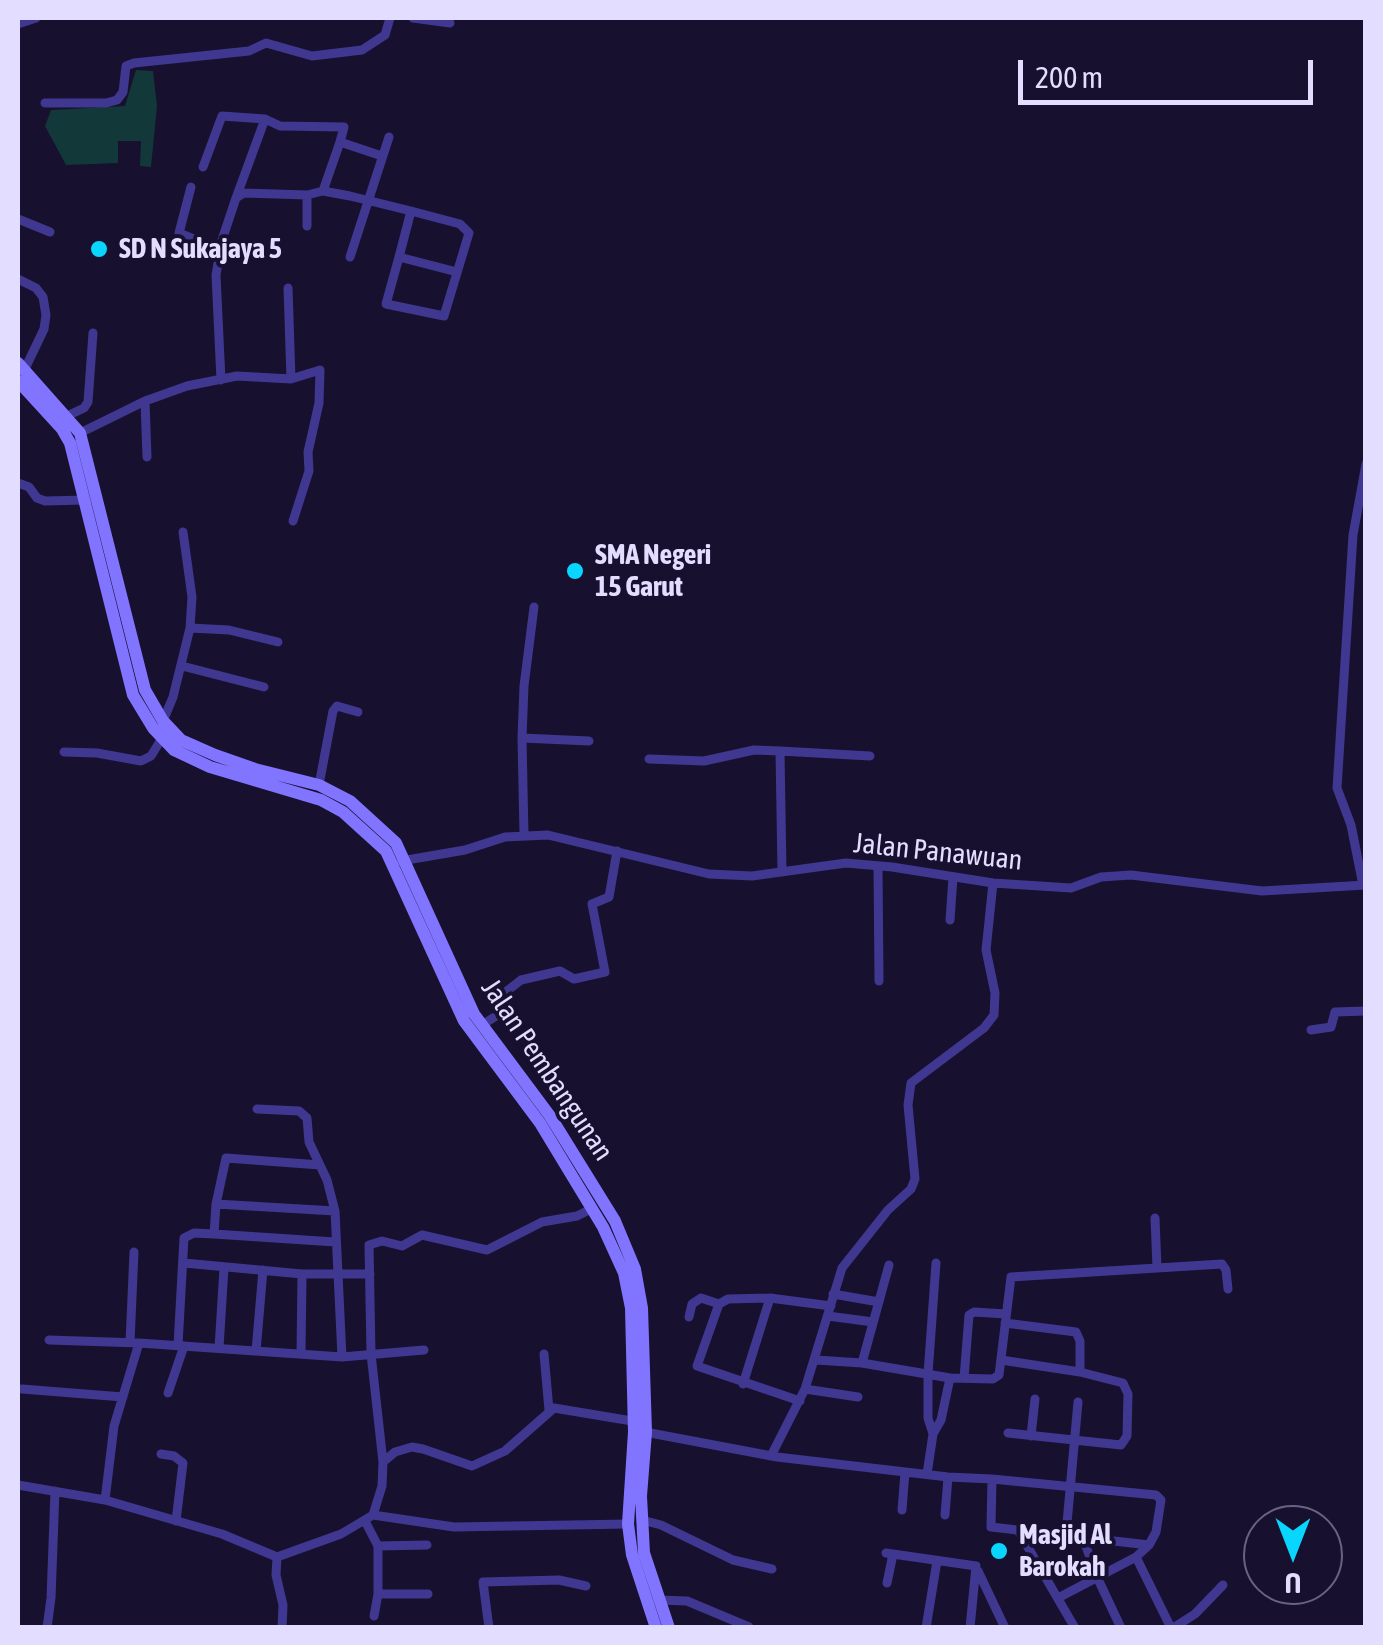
<!DOCTYPE html>
<style>
body{margin:0}
#map{position:relative;width:1383px;height:1645px;overflow:hidden;background:#17102f;font-family:"Asap Condensed",sans-serif}
canvas{display:block}
.frame{position:absolute;inset:0;border:20px solid #e3ddff;pointer-events:none}
.north{position:absolute;left:1243px;top:1505px;width:100px;height:100px;box-sizing:border-box;background:#17102f;border:2px solid #696282;border-radius:50%;rotate:180deg;font-size:28px;font-weight:700;line-height:40px;text-align:center;color:#e3ddff}
.north::after{content:'';display:block;margin:auto;width:35px;height:45px;background:#09d6ff;clip-path:polygon(50% 0,100% 100%,50% 72%,0 100%)}
.scale{position:absolute;left:1018px;top:60px;width:295px;height:45px;box-sizing:border-box;border:5px solid #e3ddff;border-top:0;padding-left:12px;font-size:30px;line-height:35px;white-space:nowrap;color:#e3ddff;-webkit-text-stroke:8px #17102f;paint-order:stroke}
</style>
<div id="map">
<canvas width="1383" height="1645"></canvas>
<div class="frame"></div>
<div class="north">U</div>
<div class="scale">200 m</div>
</div>
<script>
const c = document.querySelector('canvas').getContext('2d');
c.lineJoin = 'round';
function fill(path, color) {
  c.fillStyle = color;
  c.fill(path, 'evenodd');
}
function shape(rows) {
  const path = new Path2D();
  for (const r of rows) {
    path.moveTo(r[0], r[1]);
    for (let i = 2; i < r.length; i += 2) path.lineTo(r[i], r[i + 1]);
  }
  return path;
}
function stroke(path, color, width, dash) {
  c.strokeStyle = color;
  c.lineWidth = width;
  c.lineCap = dash ? 'butt' : 'round';
  c.setLineDash(dash || []);
  c.stroke(path);
}
function drawText(font, color, halo, rows, align = 'center') {
  c.font = font + ' "Asap Condensed",sans-serif';
  c.lineWidth = 8;
  c.setLineDash([]);
  c.textBaseline = 'middle';
  c.strokeStyle = halo;
  c.fillStyle = color;
  for (const [text, x, y, turn = 0] of rows) {
    c.save();
    c.translate(x, y);
    c.rotate((+turn || 0) * Math.PI / 180);
    c.textAlign = isNaN(turn) ? turn : align;
    if (halo) c.strokeText(text, 0, 0);
    c.fillText(text, 0, 0);
    c.restore();
  }
}
fill(shape([
 [136,70,153,71,157,106,151,167,140,166,141,141,118,141,118,163,66,165,45,126,51,110,125,106]
]), '#123839');
stroke(shape([
 [413,18,450,23],
 [18,24,36,18],
 [45,103,106,103,117,100,123,92,126,66,134,63,249,51,266,43,312,56,362,50,385,35,390,18],
 [203,167,222,116,265,119],
 [191,187,179,233,220,250],
 [323,191,340,142,382,156],
 [307,195,323,191,350,196,411,211,399,257,457,272],
 [236,198,265,119,280,126,344,127,340,142],
 [18,219,50,232],
 [350,257,389,137],
 [399,257,386,304,444,316,469,233,460,224,411,211],
 [18,279,36,288,43,297,46,315,44,329,22,375],
 [288,288,291,379],
 [221,380,216,275,222,240,236,198,244,193,307,195,307,226],
 [145,401,147,457],
 [67,416,84,408,88,402,93,333],
 [80,433,145,401,187,386,237,376,291,379,320,370,319,403,308,452,309,471,293,521],
 [18,483,29,487,37,498,45,501,86,500],
 [190,628,229,630,278,642],
 [182,666,264,687],
 [163,721,173,697,190,628,192,597,183,532],
 [522,738,524,686,534,607],
 [780,751,870,756],
 [64,752,97,753,141,761,151,756,162,738],
 [649,759,704,761,754,750,780,751,782,872],
 [319,785,333,711,337,706,358,712],
 [524,835,522,738,589,741],
 [401,861,465,850,505,837,548,835,709,874,752,876,846,863,892,867,993,883,1071,888,1101,877,1131,875,1262,891,1366,885],
 [878,866,879,981],
 [1363,885,1351,825,1337,788,1353,535,1366,464],
 [950,920,953,877],
 [482,1025,507,1009,507,991,521,980,560,971,574,979,605,972,592,904,609,897,617,851],
 [1311,1030,1331,1027,1335,1012,1366,1011],
 [257,1109,299,1111,307,1118,309,1142,327,1180,335,1211,342,1357],
 [320,1165,226,1158,216,1204,214,1234,335,1242],
 [216,1204,335,1211],
 [1155,1218,1157,1268],
 [184,1263,302,1274,370,1274],
 [833,1294,879,1302],
 [719,1304,697,1366,800,1401],
 [828,1316,873,1322],
 [689,1317,692,1304,701,1298,719,1304,728,1299,770,1298],
 [1005,1323,1076,1332,1080,1341,1080,1372],
 [49,1340,139,1343],
 [130,1342,134,1252],
 [178,1345,184,1238,194,1233,214,1234],
 [219,1348,224,1268],
 [256,1351,263,1270],
 [301,1354,302,1274],
 [544,1354,549,1410],
 [816,1360,862,1363,950,1378,993,1379,999,1375,1011,1277,1222,1264,1226,1270,1228,1289],
 [1001,1360,1080,1372,1123,1383,1128,1394,1127,1436,1121,1445,1008,1433],
 [862,1363,889,1265],
 [964,1378,969,1315,974,1312,1006,1314],
 [743,1384,770,1298,831,1306],
 [22,1389,123,1397],
 [805,1389,858,1397],
 [168,1393,184,1346],
 [645,1432,777,1457,948,1477,992,1479,1156,1495,1161,1500,1156,1532,1149,1545,991,1527,992,1479],
 [933,1434,928,1418,928,1374,936,1263],
 [1031,1436,1035,1399],
 [161,1454,174,1456,183,1463,176,1521],
 [771,1456,805,1389,842,1268,888,1210,911,1189,915,1179,908,1105,911,1083,984,1028,994,1015,995,993,986,950,993,883],
 [383,1462,371,1354,369,1245,382,1241,402,1246,422,1235,487,1250,542,1222,577,1216,593,1208],
 [927,1474,933,1434,941,1420,950,1378],
 [18,1485,105,1500,222,1534,277,1557],
 [105,1500,114,1426,139,1343,342,1357,424,1350],
 [902,1510,905,1472],
 [373,1515,454,1527,628,1524],
 [945,1515,948,1477],
 [642,1520,661,1525,733,1560,772,1569],
 [365,1521,378,1546,378,1594,374,1616],
 [1019,1532,1075,1628],
 [1066,1534,1078,1402],
 [1083,1538,1097,1577,1121,1628],
 [378,1546,427,1545],
 [886,1553,976,1566,970,1628],
 [1136,1557,1171,1628],
 [978,1571,1005,1628],
 [887,1583,893,1554],
 [378,1594,428,1594],
 [1058,1598,1136,1557,1149,1545],
 [658,1600,687,1601,749,1627],
 [47,1628,51,1598,55,1491],
 [282,1628,283,1605,276,1575,277,1557,341,1534,373,1515,382,1486,383,1462,395,1452,412,1447,423,1449,472,1466,505,1451,554,1408,638,1422],
 [489,1628,483,1582,559,1580,586,1586],
 [926,1628,937,1561],
 [1173,1628,1195,1614,1223,1585]
]), '#403791', 9);
stroke(shape([
 [18,363,80,433,145,690,163,721,181,740,215,755,255,769,319,785,350,801,396,843,474,1014,550,1116,615,1221,635,1269,642,1308,646,1432,641,1496,644,1553,669,1628],
 [18,381,62,429,70,443,133,695,153,728,174,750,210,767,321,800,343,812,386,851,464,1021,540,1123,603,1227,624,1273,631,1308,634,1432,628,1524,632,1555,656,1628]
]), '#8174ff', 12);
for (const [x, y, r, color] of [
 [99,249,10,"#09d6ff"],
 [575,571,10,"#09d6ff"],
 [999,1551,10,"#09d6ff"]
]) {
  const dot = new Path2D();
  dot.arc(x, y, r, 0, 2 * Math.PI);
  c.fillStyle = color;
  c.fill(dot);
  stroke(dot, '#17102f', 4);
}
drawText('bold 28px', '#e3ddff', '#17102f', [
 ["SD N Sukajaya 5",119,249],
 ["SMA Negeri",595,555],
 ["15 Garut",595,587],
 ["Masjid Al",1019,1535],
 ["Barokah",1019,1567]
], 'left');
drawText('28px', '#e3ddff', '#17102f', [
 ["Jalan Panawuan",938,852,6],
 ["Jalan Pembangunan",547,1070,56]
]);
</script>
